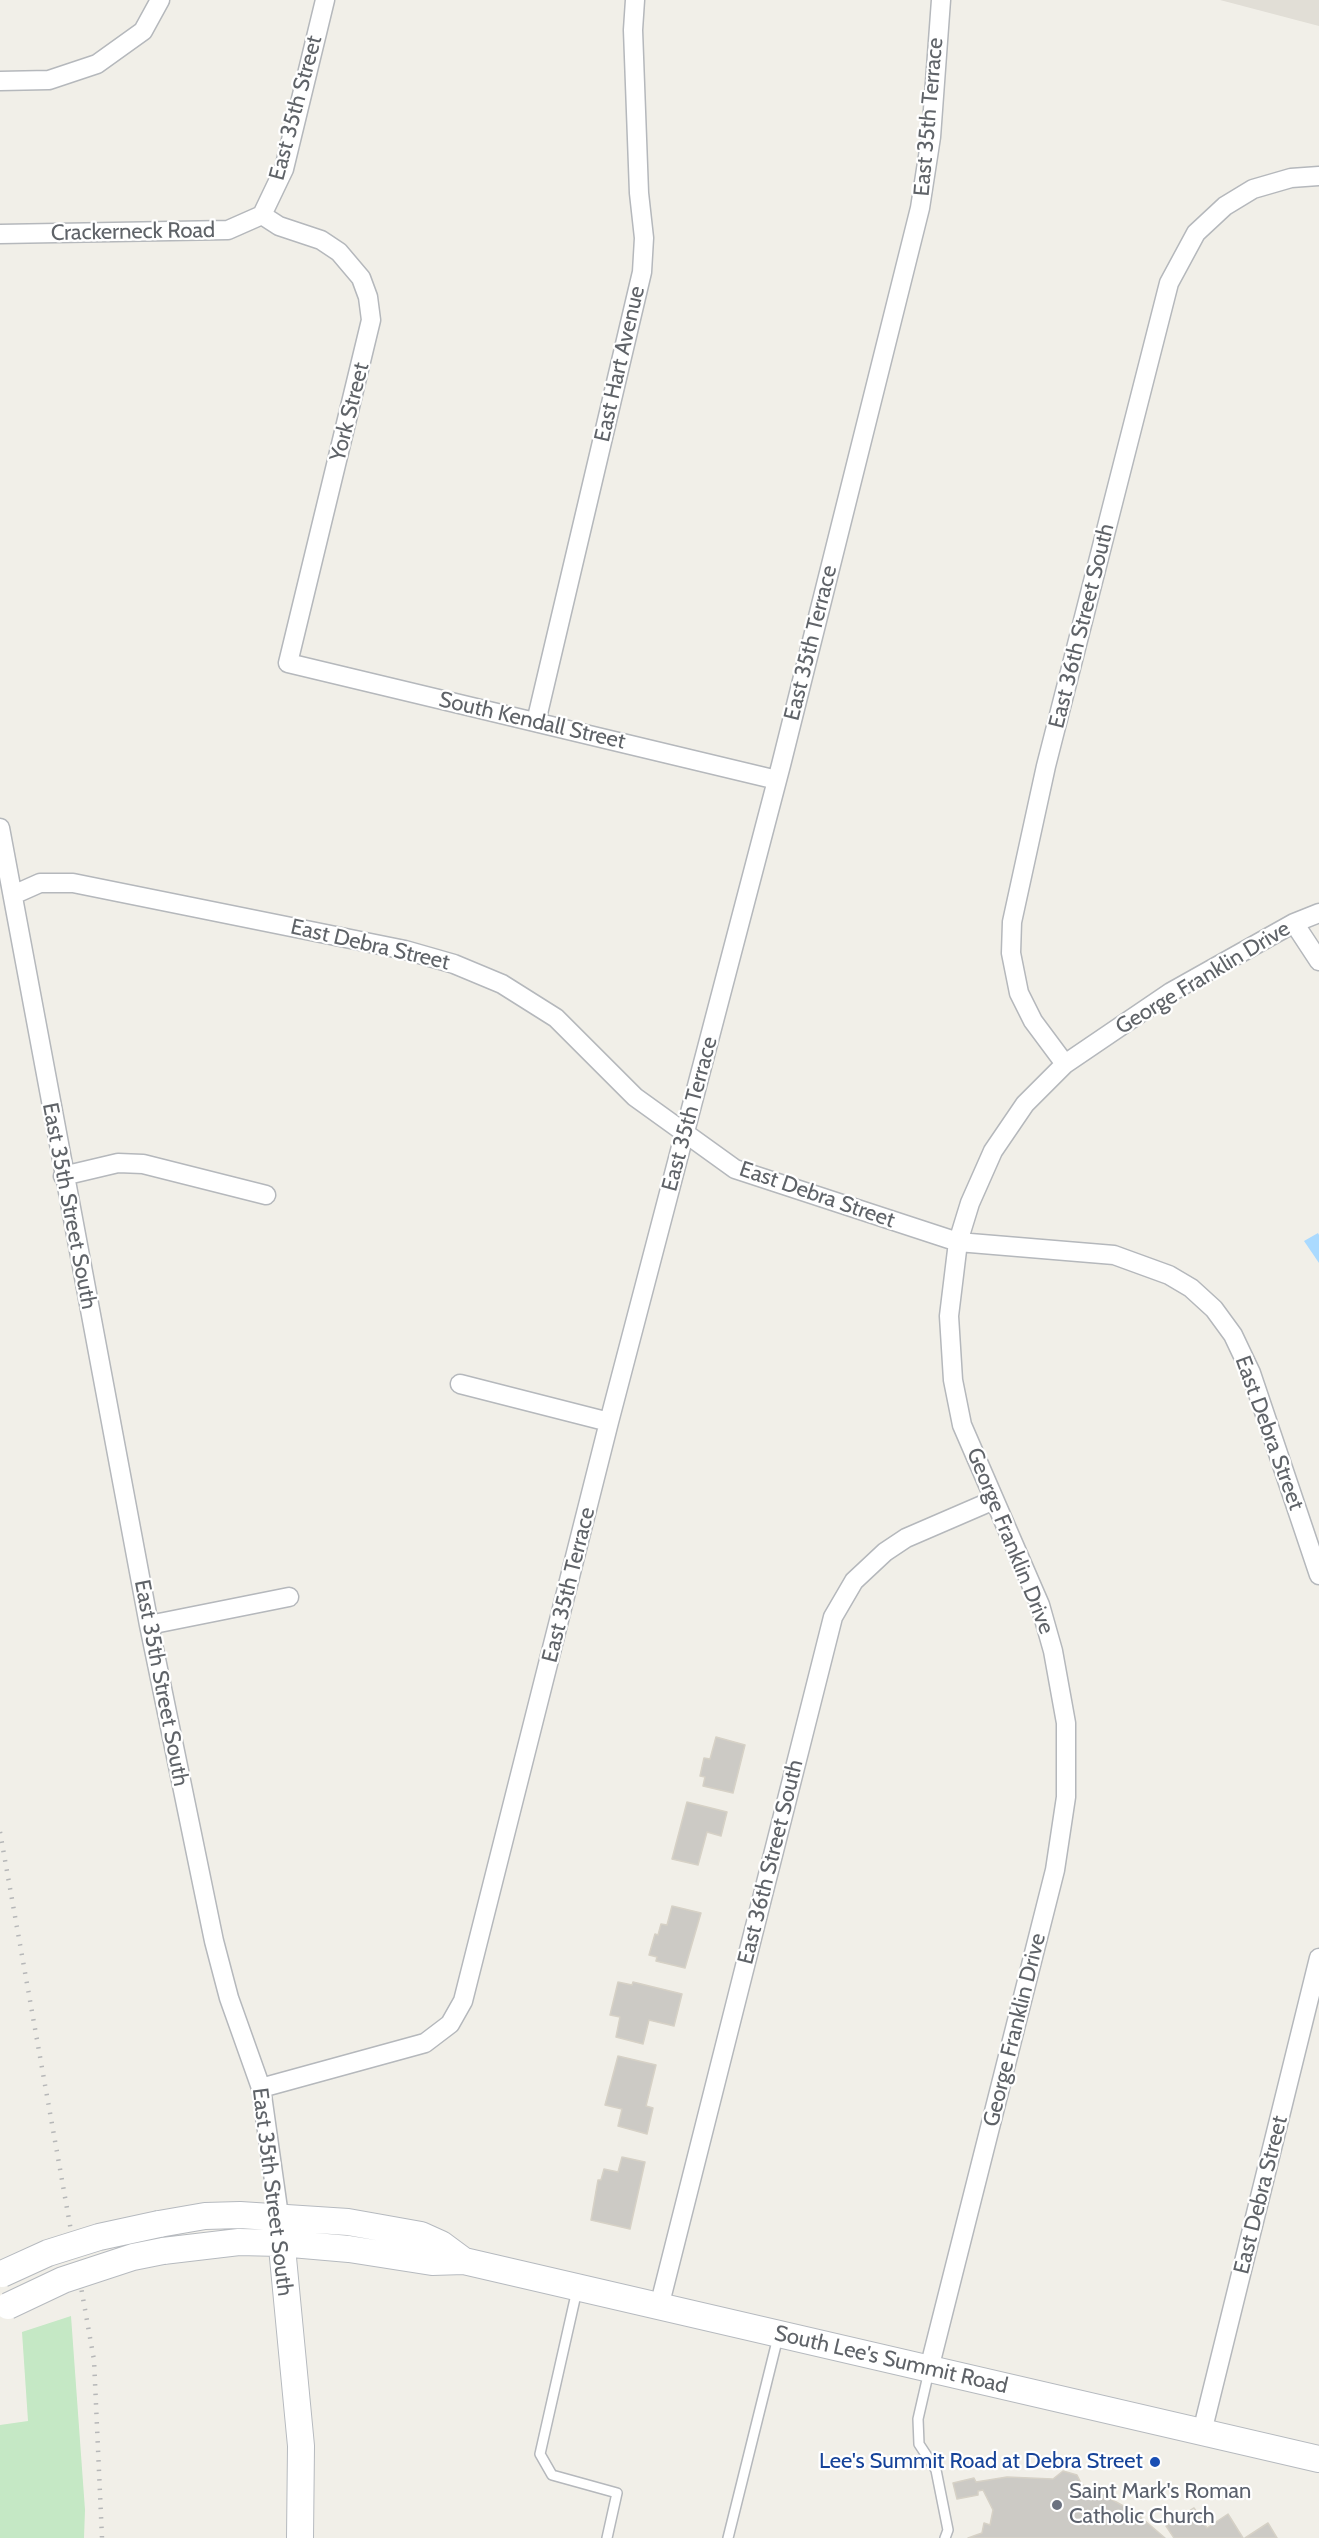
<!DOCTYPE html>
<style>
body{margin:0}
canvas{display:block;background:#f1efe8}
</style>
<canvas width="1319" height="2538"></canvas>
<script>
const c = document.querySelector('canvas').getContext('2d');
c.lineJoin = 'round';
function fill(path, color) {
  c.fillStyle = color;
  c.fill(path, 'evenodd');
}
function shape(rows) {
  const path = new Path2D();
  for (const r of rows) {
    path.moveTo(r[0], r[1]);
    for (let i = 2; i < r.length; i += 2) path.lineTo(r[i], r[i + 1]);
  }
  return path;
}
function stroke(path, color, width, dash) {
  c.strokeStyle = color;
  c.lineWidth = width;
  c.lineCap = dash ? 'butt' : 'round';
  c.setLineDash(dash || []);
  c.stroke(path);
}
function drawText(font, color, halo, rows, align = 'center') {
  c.font = font + ' Cabin,sans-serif';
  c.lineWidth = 4.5;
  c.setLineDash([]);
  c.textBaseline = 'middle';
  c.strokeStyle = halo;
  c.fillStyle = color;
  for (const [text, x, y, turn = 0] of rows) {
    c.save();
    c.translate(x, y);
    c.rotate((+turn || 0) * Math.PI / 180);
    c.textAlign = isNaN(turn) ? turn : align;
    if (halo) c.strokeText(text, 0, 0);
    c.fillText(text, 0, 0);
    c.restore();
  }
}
fill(shape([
 [1220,0,1319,0,1319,26]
]), '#e1ded6');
fill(shape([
 [71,2316,85,2510,84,2538,0,2538,0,2425,28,2421,22,2332]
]), '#c5e8c5');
fill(shape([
 [1318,1233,1319,1235,1319,1263,1304,1241]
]), '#aadaff');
const building = shape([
 [716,1737,745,1745,733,1793,703,1786,705,1777,700,1776,704,1758,710,1759,716,1737],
 [687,1802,727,1812,721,1836,707,1832,698,1865,672,1859,687,1802],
 [672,1906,701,1913,685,1968,656,1961,657,1957,649,1955,655,1934,658,1935,661,1924,667,1925,672,1906],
 [618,1982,632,1985,633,1982,682,1994,674,2026,649,2020,643,2044,616,2037,620,2017,610,2015,618,1982],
 [618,2056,656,2065,646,2106,653,2108,647,2134,618,2126,622,2109,605,2105,618,2056],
 [622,2157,645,2162,630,2229,591,2220,598,2180,601,2180,604,2169,618,2172,622,2157],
 [1063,2471,1077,2475,1082,2485,1091,2488,1136,2513,1165,2538,968,2538,982,2533,984,2523,990,2525,993,2510,983,2490,978,2491,978,2495,957,2499,953,2483,974,2478,976,2482,1007,2477,1053,2479,1063,2471],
 [1194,2508,1207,2528,1228,2514,1243,2538,1174,2538,1166,2526,1194,2508],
 [1268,2523,1277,2538,1245,2538,1268,2523]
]);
fill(building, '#cccac5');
stroke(building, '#d6d1c6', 1.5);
const service = shape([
 [577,2290,540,2454,552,2475,617,2493,607,2538],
 [929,2371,918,2419,919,2444,936,2470,948,2530,945,2538],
 [728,2538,778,2337]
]);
const minor = shape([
 [0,81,49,80,97,64,143,31,160,0],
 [262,215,279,226,321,240,339,252,361,278,368,297,371,320,288,663,777,780],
 [262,215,284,169,325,0],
 [0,234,228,230,262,215],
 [536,722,642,272,644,238,639,193,633,30,635,0],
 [0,828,149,1625,214,1941,229,1998,261,2088,279,2216],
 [13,895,40,883,73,883,405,950,454,964,502,984,556,1018,635,1097,735,1169,958,1242,1114,1255,1169,1275,1191,1288,1214,1309,1233,1335,1251,1373,1319,1575],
 [1294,923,1319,961],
 [1065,1064,1033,1021,1019,993,1011,953,1012,922,1046,766,1169,283,1196,233,1225,206,1253,189,1291,178,1319,176],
 [63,1176,118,1163,143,1164,266,1195],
 [460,1384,609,1422],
 [149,1625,289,1597],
 [261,2088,425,2043,450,2024,463,2001,609,1422,781,765,920,208,931,137,941,0],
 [659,2307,833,1617,854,1581,885,1552,906,1538,994,1500],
 [929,2369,1055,1870,1066,1797,1066,1723,1053,1651,1040,1605,962,1425,953,1380,949,1316,958,1242,970,1203,993,1151,1025,1104,1065,1064,1171,992,1294,923,1319,913],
 [1202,2432,1319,1958]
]);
const secondary = shape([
 [279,2216,301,2446,300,2538],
 [159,2224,205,2216,240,2215,348,2222,421,2235,441,2244,464,2261],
 [163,2251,239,2242,280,2243,349,2249,432,2262,464,2261,1319,2459]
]);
stroke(service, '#b5b8bc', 12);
stroke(minor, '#b5b8bc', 21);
stroke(secondary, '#b6babf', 28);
stroke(service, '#fff', 9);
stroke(minor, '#fff', 18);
stroke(secondary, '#fff', 26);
stroke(shape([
 [0,1832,94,2360,102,2538]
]), '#b6b7b8', 4.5, [1.5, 8]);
const secondaryBridge = shape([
 [2,2274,48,2253,99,2237,159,2224],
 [8,2306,63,2280,133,2257,163,2251]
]);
stroke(secondaryBridge, '#b6babf', 28, []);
stroke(secondaryBridge, '#fff', 26);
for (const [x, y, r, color] of [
 [1155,2462,6,"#1a4fb4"],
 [1057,2505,6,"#6b7280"]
]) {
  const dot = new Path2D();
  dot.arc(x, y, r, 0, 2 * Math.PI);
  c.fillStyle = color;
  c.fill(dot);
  stroke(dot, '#fff', 2);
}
drawText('22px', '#5f6368', '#fff', [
 ["East 35th Street",296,108,-75],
 ["East 35th Terrace",929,117,-85],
 ["Crackerneck Road",133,232,-1],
 ["East Hart Avenue",620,364,-77],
 ["York Street",350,412,-76],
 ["East 36th Street South",1082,626,-76],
 ["East 35th Terrace",811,643,-76],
 ["South Kendall Street",532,721,13],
 ["East Debra Street",370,945,13],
 ["George Franklin Drive",1203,978,-31],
 ["East 35th Terrace",690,1114,-75],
 ["East Debra Street",817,1195,19],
 ["East 35th Street South",69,1206,79],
 ["East Debra Street",1269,1433,70],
 ["George Franklin Drive",1010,1541,68],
 ["East 35th Terrace",569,1585,-76],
 ["East 35th Street South",161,1683,79],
 ["East 36th Street South",771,1862,-76],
 ["George Franklin Drive",1015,2030,-76],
 ["East 35th Street South",272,2192,83],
 ["East Debra Street",1261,2195,-76],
 ["South Lee's Summit Road",891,2360,13]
]);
drawText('22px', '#164399', '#fff', [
 ["Lee's Summit Road at Debra Street",1143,2462]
], 'right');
drawText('22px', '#5b616d', '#fff', [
 ["Saint Mark's Roman",1069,2492],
 ["Catholic Church",1069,2517]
], 'left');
</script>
